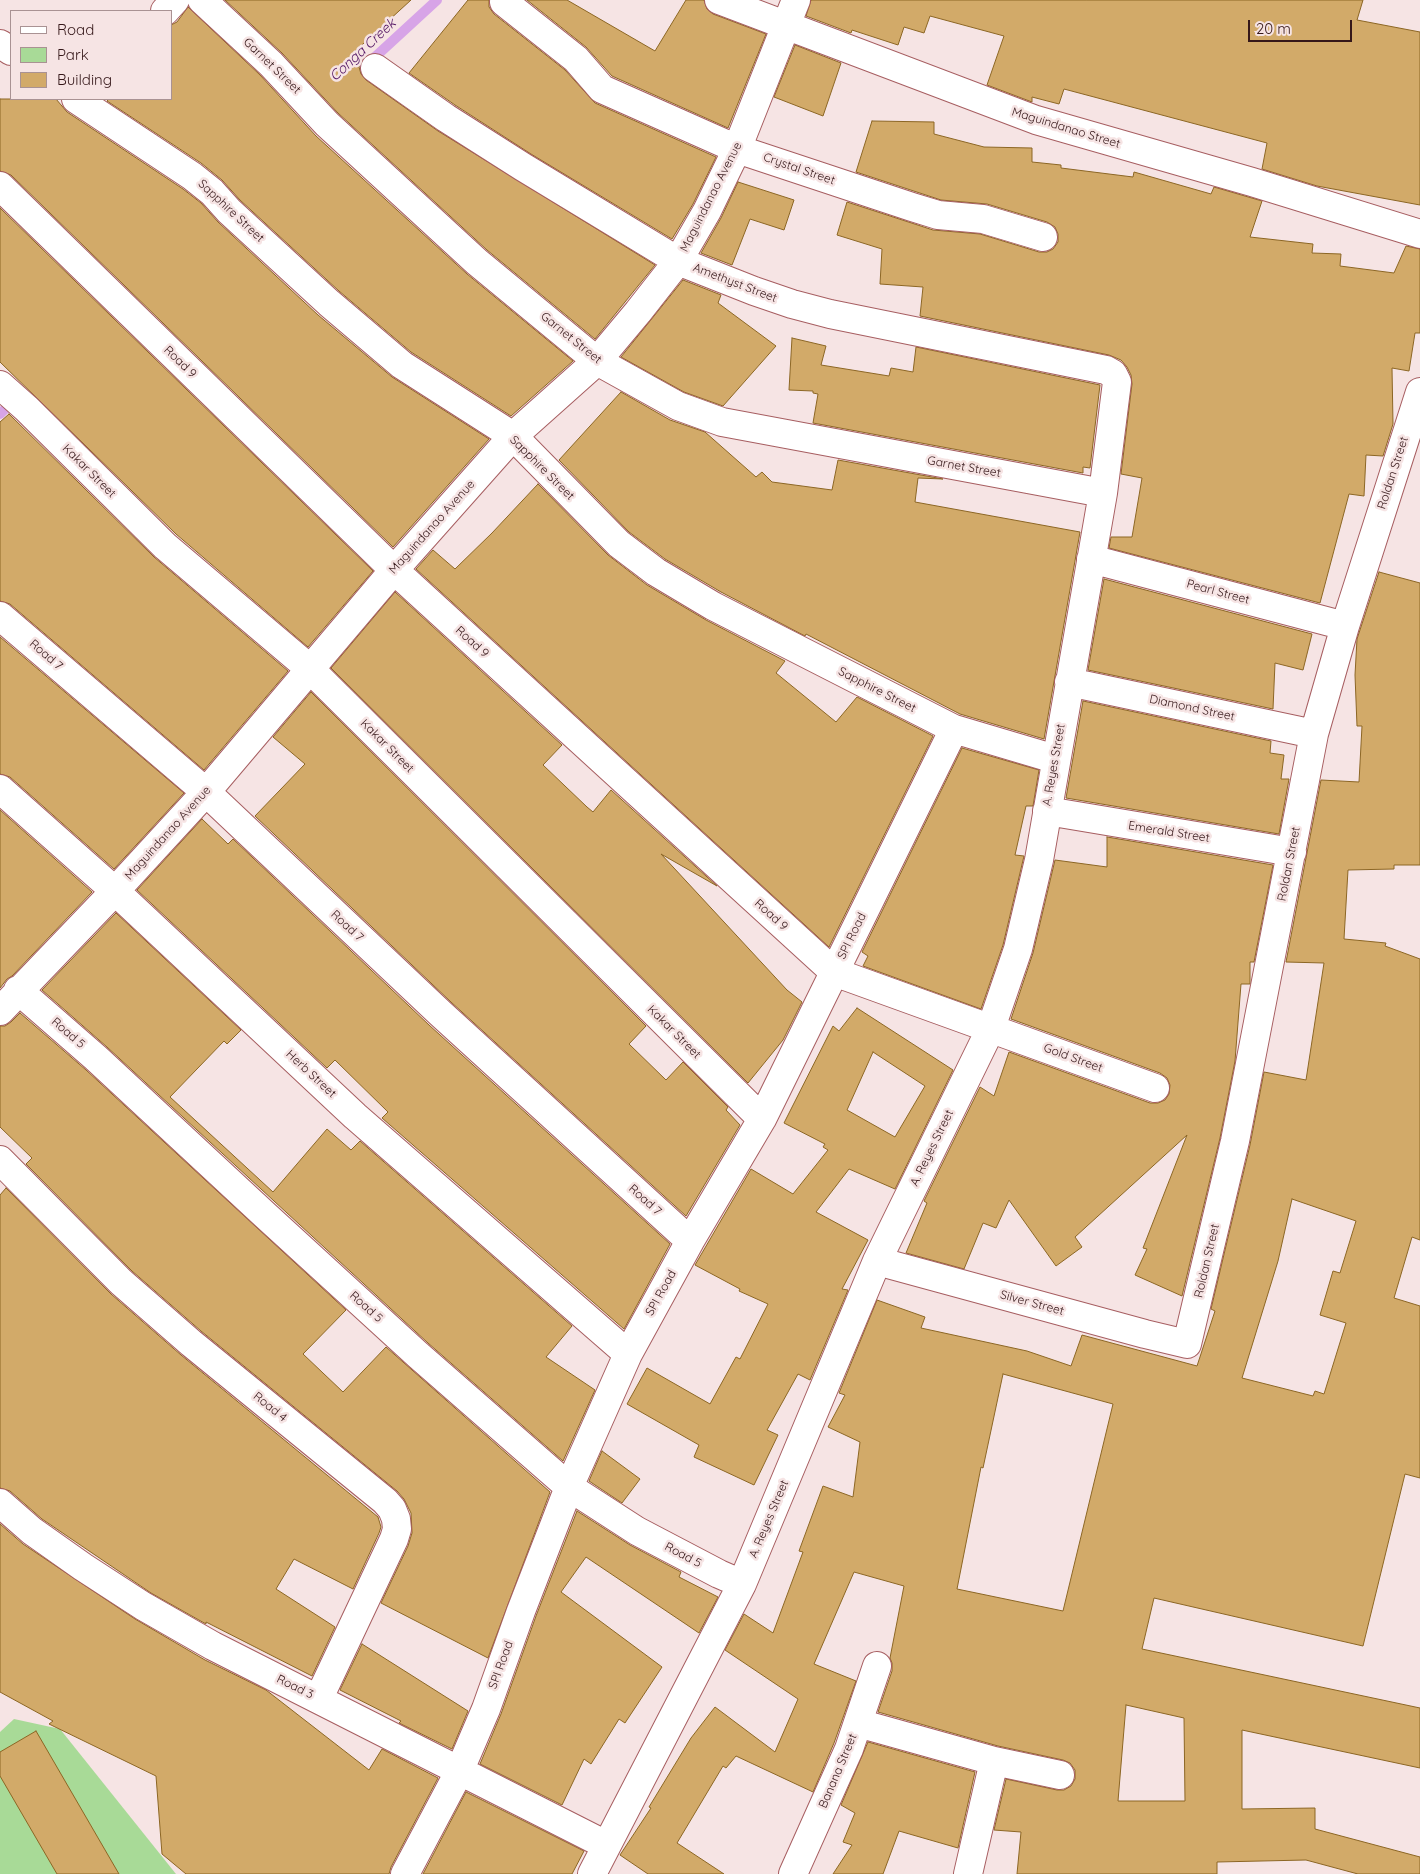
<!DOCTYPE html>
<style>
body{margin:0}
#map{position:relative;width:1420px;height:1874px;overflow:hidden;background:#f6e4e4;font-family:Quicksand,sans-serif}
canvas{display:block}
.legend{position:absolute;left:10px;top:10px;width:162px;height:90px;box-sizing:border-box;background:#f6e4e4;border:1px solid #a99293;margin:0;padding:6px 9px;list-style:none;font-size:15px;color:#351719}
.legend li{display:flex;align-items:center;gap:10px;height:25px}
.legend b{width:25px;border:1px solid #a99293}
.scale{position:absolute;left:1248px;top:20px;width:104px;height:22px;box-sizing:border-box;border:2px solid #351719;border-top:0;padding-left:6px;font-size:15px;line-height:18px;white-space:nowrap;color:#351719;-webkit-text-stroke:4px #f6e4e4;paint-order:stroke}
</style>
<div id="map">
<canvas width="1420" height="1874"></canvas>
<ul class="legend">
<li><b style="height:6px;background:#fff"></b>Road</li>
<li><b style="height:14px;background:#a8da97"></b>Park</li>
<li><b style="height:14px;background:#d2aa69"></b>Building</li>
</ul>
<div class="scale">20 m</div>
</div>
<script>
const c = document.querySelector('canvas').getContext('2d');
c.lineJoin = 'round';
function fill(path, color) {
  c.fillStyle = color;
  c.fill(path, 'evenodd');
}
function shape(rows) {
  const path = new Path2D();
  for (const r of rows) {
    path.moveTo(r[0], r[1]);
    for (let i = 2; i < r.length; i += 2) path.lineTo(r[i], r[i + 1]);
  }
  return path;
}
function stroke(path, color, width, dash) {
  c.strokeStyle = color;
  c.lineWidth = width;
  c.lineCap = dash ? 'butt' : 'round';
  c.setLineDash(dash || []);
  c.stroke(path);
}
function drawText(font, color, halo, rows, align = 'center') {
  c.font = font + ' Quicksand,sans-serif';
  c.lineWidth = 5;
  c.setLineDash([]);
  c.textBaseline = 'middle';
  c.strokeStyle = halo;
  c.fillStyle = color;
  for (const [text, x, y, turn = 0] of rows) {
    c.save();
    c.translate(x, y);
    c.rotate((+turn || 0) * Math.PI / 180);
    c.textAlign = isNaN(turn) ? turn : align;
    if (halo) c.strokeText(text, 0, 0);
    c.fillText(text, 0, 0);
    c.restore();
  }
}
fill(shape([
 [14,1719,60,1729,176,1874,0,1874,0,1732]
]), '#a8da97');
stroke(shape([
 [350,80,437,0],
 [0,414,8,406]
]), '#d7a4e7', 10);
const building = shape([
 [225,0,411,0,352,54,361,62,359,67,361,74,366,80,438,131,655,265,595,339,487,250,338,113,282,53,225,0],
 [468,0,489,0,489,7,494,14,565,70,595,103,716,157,693,204,672,239,531,154,455,105,409,73,468,0],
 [527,0,567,0,655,51,686,0,704,0,707,9,713,14,766,34,728,128,612,76,586,47,527,0],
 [811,0,1363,0,1357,20,1420,32,1420,205,1317,186,1262,169,1267,143,1064,89,1059,104,1032,97,1032,102,987,85,1004,36,930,16,924,33,904,27,898,45,852,30,851,33,806,16,811,0],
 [188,7,260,75,316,136,467,274,573,361,511,416,411,352,339,291,240,200,222,180,201,163,107,101,109,99,171,99,171,25,177,22,188,7],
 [795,45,841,63,823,116,774,97,795,45],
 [0,99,56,99,67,112,183,189,201,203,218,222,318,315,392,377,489,439,393,547,11,175,0,171,0,99],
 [872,121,934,122,934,134,984,147,1032,148,1032,162,1061,165,1061,168,1133,177,1134,172,1211,194,1214,187,1262,201,1250,237,1313,244,1312,253,1341,254,1340,266,1394,273,1406,246,1420,249,1420,333,1415,333,1409,371,1392,368,1393,424,1383,456,1366,455,1364,496,1349,494,1320,603,1109,548,1111,537,1132,537,1142,478,1121,474,1132,384,1131,375,1127,367,1121,360,1109,355,920,316,923,287,880,284,882,249,837,235,847,202,933,230,980,234,1039,252,1047,252,1053,249,1058,242,1058,234,1055,227,1047,222,987,204,941,200,856,172,872,121],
 [738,182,794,200,784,230,750,219,732,265,701,253,721,218,738,182],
 [0,208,373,571,308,647,176,534,0,362,0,208],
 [683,280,721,295,718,303,776,346,723,406,684,392,621,357,683,280],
 [792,338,826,346,821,365,889,376,891,368,913,372,916,347,1100,385,1090,468,1083,467,1083,473,813,423,818,394,813,393,813,391,789,390,792,338],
 [621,392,670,420,705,432,756,477,762,472,772,482,832,490,838,460,943,479,918,478,915,502,1080,532,1044,739,960,714,806,634,805,636,721,592,665,559,629,532,559,460,621,392],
 [9,414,154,557,288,671,204,770,10,604,0,601,0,422,9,414],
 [538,484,608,555,647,585,706,620,785,661,776,673,836,722,857,697,933,736,829,947,416,569,433,550,455,569,492,533,538,484],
 [1379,572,1420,583,1420,865,1394,865,1394,869,1348,870,1344,939,1386,943,1385,946,1420,959,1420,1240,1412,1237,1394,1298,1420,1306,1420,1478,1405,1474,1363,1646,1154,1598,1142,1649,1420,1708,1420,1768,1242,1730,1242,1809,1315,1808,1315,1829,1420,1857,1420,1874,1358,1874,1306,1860,1217,1862,1217,1874,1017,1874,1021,1832,994,1830,1006,1779,1057,1790,1064,1790,1071,1786,1075,1779,1075,1770,1070,1763,1063,1760,998,1746,878,1712,892,1671,892,1663,890,1658,904,1586,854,1572,814,1664,856,1681,834,1743,813,1792,736,1756,726,1768,723,1766,677,1843,724,1874,648,1874,620,1855,651,1808,649,1807,691,1738,715,1707,775,1752,798,1699,725,1650,744,1614,773,1633,803,1552,799,1551,823,1486,853,1497,860,1442,828,1427,845,1395,839,1393,877,1300,925,1317,921,1328,1027,1351,1071,1366,1082,1335,1197,1366,1215,1311,1211,1309,1250,1145,1264,1072,1306,1080,1324,963,1286,962,1321,780,1359,782,1362,726,1357,726,1355,675,1357,639,1379,572],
 [1292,1199,1356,1221,1340,1273,1333,1271,1320,1315,1346,1323,1324,1394,1315,1391,1313,1396,1242,1378,1278,1261,1292,1199],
 [1003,1374,1113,1404,1063,1611,957,1589,981,1467,983,1468,1003,1374],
 [1126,1705,1184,1718,1185,1801,1118,1801,1126,1705],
 [1104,579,1312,634,1303,670,1275,663,1273,709,1088,670,1104,579],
 [395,592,562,745,543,765,587,807,593,812,611,790,717,886,661,854,787,990,802,1002,783,1040,748,1083,331,668,395,592],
 [0,637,184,793,114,869,10,777,0,774,0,637],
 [311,692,646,1026,629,1044,666,1080,683,1062,728,1107,726,1110,740,1125,686,1216,451,1002,255,816,305,764,273,737,311,692],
 [1083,701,1271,741,1270,753,1284,755,1281,779,1289,779,1279,834,1066,798,1083,701],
 [962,748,1039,770,1033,806,1026,806,1015,855,1024,856,1003,945,981,1009,863,966,868,956,862,952,962,748],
 [0,810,92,892,12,976,7,979,0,988,0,810],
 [202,819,228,844,233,839,429,1025,670,1244,624,1329,382,1118,388,1112,335,1060,327,1068,137,890,202,819],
 [1107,837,1273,865,1254,962,1250,962,1250,984,1241,984,1235,1061,1220,1138,1182,1296,1135,1275,1147,1249,1143,1248,1187,1135,1075,1237,1082,1247,1056,1266,1009,1200,996,1228,983,1223,964,1269,906,1253,927,1203,924,1201,980,1087,994,1096,1009,1052,1150,1103,1158,1103,1165,1100,1169,1094,1170,1085,1167,1078,1160,1073,1011,1019,1033,953,1055,860,1107,867,1107,837],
 [116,913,241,1030,227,1044,224,1041,170,1097,273,1192,327,1129,351,1150,360,1141,572,1326,546,1357,595,1390,563,1461,428,1343,107,1047,42,990,116,913],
 [857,1008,953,1070,895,1189,849,1169,816,1212,868,1240,842,1289,848,1290,810,1380,798,1374,767,1430,778,1435,754,1485,694,1457,699,1445,627,1404,647,1368,710,1404,736,1357,740,1359,768,1304,739,1291,740,1289,695,1265,751,1169,793,1194,828,1150,823,1147,825,1144,784,1123,833,1026,839,1031,857,1008],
 [873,1052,925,1086,895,1137,847,1110,873,1052],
 [20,1013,86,1070,346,1310,303,1354,343,1392,386,1347,550,1492,488,1658,381,1603,408,1546,412,1533,411,1513,404,1499,397,1491,201,1331,132,1271,26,1164,32,1158,0,1127,0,1026,5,1026,11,1022,20,1013],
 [6,1188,111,1294,181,1355,378,1517,381,1527,379,1533,353,1589,294,1559,276,1589,335,1627,312,1676,206,1622,206,1624,151,1593,42,1519,10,1491,0,1488,0,1195,6,1188],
 [602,1451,640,1479,622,1503,589,1481,602,1451],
 [577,1511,630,1545,681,1572,679,1577,718,1597,699,1633,586,1557,561,1592,662,1667,625,1723,619,1719,591,1764,584,1759,562,1805,480,1764,501,1714,536,1616,577,1511],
 [0,1524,23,1544,135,1619,205,1660,266,1690,369,1770,382,1749,438,1778,391,1867,389,1874,186,1874,162,1854,156,1776,49,1724,53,1721,0,1692,0,1524],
 [362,1644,468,1711,452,1749,399,1723,401,1721,340,1690,362,1644],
 [36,1731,119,1874,57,1874,0,1776,0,1752,36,1731],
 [868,1742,975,1772,958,1848,899,1831,883,1874,833,1874,852,1845,843,1842,855,1813,841,1805,868,1742],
 [466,1792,584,1851,572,1874,423,1874,466,1792]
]);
fill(building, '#d2aa69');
stroke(building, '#8c6624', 1);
const street = shape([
 [202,0,271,64,327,124,477,262,597,361,678,406,722,422,1103,493],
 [719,0,1036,120,1252,182,1420,234],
 [504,2,576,59,602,89,737,149,912,207,938,215,983,219,1043,237],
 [165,11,175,0],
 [0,44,11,51],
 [375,68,446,118,523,167,678,261,754,291,792,304,830,314,1106,370,1113,374,1117,382,1103,493,1039,860,1018,949,991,1028,877,1261,742,1584,592,1874],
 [76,99,192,176,212,192,229,211,329,303,402,365,513,436,619,544,656,572,713,606,954,729,1055,759],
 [0,186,394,570,834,972,1155,1088],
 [0,385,27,409,165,546,309,668,762,1119],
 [1091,559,1345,626],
 [0,616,206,792,440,1013,690,1241],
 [1069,682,1314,734],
 [0,789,115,891,355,1116,628,1354],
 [1047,811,1292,852],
 [18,990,96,1058,265,1215,418,1355,569,1487,637,1531,719,1574,742,1584],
 [0,1011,115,891,206,792,394,570,513,436,597,361,638,312,678,261,707,211,737,149,796,0],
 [0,1160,121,1282,191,1343,385,1501,392,1509,396,1519,397,1529,394,1539,319,1698],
 [877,1261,1145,1334,1187,1344,1235,1141,1314,734,1345,626,1420,392],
 [0,1503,32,1531,83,1567,143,1606,213,1646,606,1845],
 [858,1723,994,1761,1060,1775],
 [405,1874,459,1772,486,1709,521,1611,569,1487,628,1354,690,1241,762,1119,954,729],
 [793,1874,849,1749,877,1666],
 [968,1874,994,1761]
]);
stroke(street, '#a75e61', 30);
stroke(street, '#fff', 28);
drawText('12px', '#351719', '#f6e4e4', [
 ["Garnet Street",272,66,44],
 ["Maguindanao Street",1066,128,17],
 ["Crystal Street",799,169,19],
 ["Maguindanao Avenue",711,197,-63],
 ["Sapphire Street",231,211,43],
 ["Amethyst Street",735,283,21],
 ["Garnet Street",571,338,39],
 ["Road 9",180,362,44],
 ["Garnet Street",964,467,10],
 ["Sapphire Street",542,468,45],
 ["Kakar Street",89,471,45],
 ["Roldan Street",1393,473,-72],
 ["Maguindanao Avenue",432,527,-48],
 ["Pearl Street",1218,592,15],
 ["Road 9",472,642,42],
 ["Road 7",46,655,41],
 ["Sapphire Street",877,690,27],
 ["Diamond Street",1192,708,12],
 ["Kakar Street",387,746,45],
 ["A. Reyes Street",1054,765,-80],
 ["Emerald Street",1169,832,9],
 ["Maguindanao Avenue",168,833,-48],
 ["Roldan Street",1289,864,-79],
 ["Road 9",771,915,42],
 ["Road 7",347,926,43],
 ["SPI Road",852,936,-64],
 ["Kakar Street",674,1032,45],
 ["Road 5",68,1033,41],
 ["Gold Street",1073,1058,20],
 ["Herb Street",311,1074,43],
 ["A. Reyes Street",932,1148,-64],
 ["Road 7",645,1200,42],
 ["Roldan Street",1207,1261,-77],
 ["SPI Road",661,1293,-61],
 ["Silver Street",1032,1303,15],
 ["Road 5",366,1307,42],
 ["Road 4",270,1407,39],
 ["A. Reyes Street",769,1519,-67],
 ["Road 5",683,1555,28],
 ["SPI Road",501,1665,-70],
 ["Road 3",295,1687,26],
 ["Banana Street",838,1771,-67]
]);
drawText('italic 14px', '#501161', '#f6e4e4', [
 ["Conga Creek",363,50,-43]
]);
</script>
